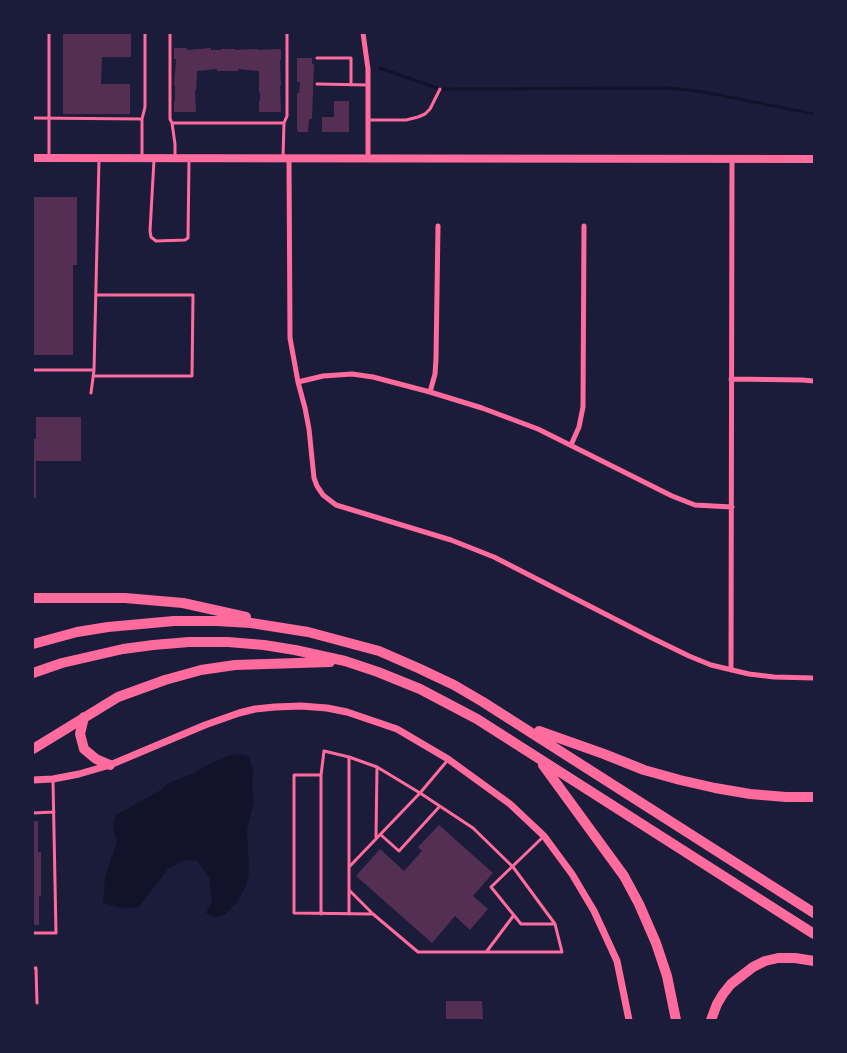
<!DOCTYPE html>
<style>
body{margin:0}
#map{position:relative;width:847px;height:1053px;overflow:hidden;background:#1b1b3a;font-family:Raleway,sans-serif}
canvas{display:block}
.frame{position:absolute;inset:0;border:34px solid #1b1b3a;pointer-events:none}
</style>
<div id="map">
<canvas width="847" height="1053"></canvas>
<div class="frame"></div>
</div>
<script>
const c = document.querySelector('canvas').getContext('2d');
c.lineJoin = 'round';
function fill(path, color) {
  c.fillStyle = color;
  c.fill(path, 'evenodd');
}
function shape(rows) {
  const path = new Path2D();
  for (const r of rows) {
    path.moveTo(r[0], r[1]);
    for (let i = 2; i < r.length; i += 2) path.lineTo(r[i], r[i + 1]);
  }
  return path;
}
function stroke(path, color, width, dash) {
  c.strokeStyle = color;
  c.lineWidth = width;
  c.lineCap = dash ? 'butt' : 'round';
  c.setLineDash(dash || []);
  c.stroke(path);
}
fill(shape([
 [239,754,248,756,253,769,252,787,254,800,247,830,249,873,246,886,236,904,224,915,216,917,206,913,212,901,209,877,197,861,184,860,168,869,139,907,123,908,103,903,105,876,117,843,113,826,116,815,161,790,167,784,194,773,207,765,225,757]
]), '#12122b');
stroke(shape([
 [380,68,440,89,671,88,704,92,814,114]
]), '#12122b', 3);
fill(shape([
 [63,33,131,33,131,57,102,57,101,84,130,84,130,114,63,114],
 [174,48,187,48,187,50,211,48,211,50,221,50,221,49,235,49,235,50,258,49,258,50,281,49,281,60,280,60,281,86,280,86,281,112,259,112,259,101,260,101,260,92,259,92,259,71,238,69,238,71,217,71,217,69,197,71,196,91,195,91,196,112,174,112,174,101,175,101,175,86,174,86,176,59,174,59],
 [297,58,312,58,312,64,314,64,312,119,309,119,308,132,298,132,297,129,297,93,299,93,300,82,297,82],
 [334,101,349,101,349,132,322,132,322,117,334,117],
 [33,197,77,197,77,265,73,265,73,355,33,355],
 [36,417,81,417,81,461,36,461,36,498,33,498,33,439,36,439],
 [33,821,38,821,38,852,41,852,41,896,39,896,39,925,33,925],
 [439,825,493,873,473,896,488,909,470,930,455,916,432,943,356,876,380,849,404,871,422,851,418,847],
 [446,1001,482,1001,483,1020,446,1020]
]), '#542f53');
stroke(shape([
 [170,33,170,119,172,123],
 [317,58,351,58,351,85],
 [317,84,368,85],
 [33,118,142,119],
 [368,120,406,120,418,117,425,114,430,109,440,89],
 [284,123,287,116,287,33],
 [142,156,142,119,145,107,145,33],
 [49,157,49,33],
 [175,157,175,144,172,123,284,123,283,157],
 [154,160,150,231,151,237,156,241,185,240,188,238,189,160],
 [33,370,94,370],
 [93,376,192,376,193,295,96,295],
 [91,393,94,370,99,159],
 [324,751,349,757,377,767,420,793,473,828,513,867,555,924,562,952,418,952,373,914,294,913,294,775,321,775,324,751],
 [349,757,349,914],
 [321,775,321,914],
 [33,813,54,812],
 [381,835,399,851,440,806],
 [376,837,377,767],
 [543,837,491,887,521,924,554,924],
 [350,866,420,793,447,761],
 [349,890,373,914],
 [33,933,56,933,53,781],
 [487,951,514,915],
 [33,968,36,968,37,1003]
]), '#ff6b9d', 3);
stroke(shape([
 [363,33,368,69,368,158],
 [289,158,290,338,298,382,305,408,309,429,314,478,317,486,323,495,336,505,451,540,494,557,650,637,689,656,711,665,749,674,774,677,814,678],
 [731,379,802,380,814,381],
 [298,382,323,376,352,374,373,377,430,392,482,408,538,429,672,496,695,505,732,507],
 [430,392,435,374,436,359,438,226],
 [571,445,579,427,583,407,584,226],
 [731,670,732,159]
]), '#ff6b9d', 5);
stroke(shape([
 [33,780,53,779,79,774,110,765,205,725,239,713,255,709,275,707,301,706,327,708,347,712,397,729,448,759,510,804,544,836,572,874,594,911,617,961,629,1020]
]), '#ff6b9d', 7);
stroke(shape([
 [33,158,814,159]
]), '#ff6b9d', 8);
stroke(shape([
 [33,598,125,598,183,603,246,617],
 [33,644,77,632,108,627,174,621,216,621,251,623,308,632,379,651,418,668,454,685,483,702,814,913],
 [33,673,62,663,123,649,153,645,189,642,228,642,264,645,295,650,345,661,378,672,420,689,477,719,814,934],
 [84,717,80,734,84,749,96,759,110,765],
 [539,731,604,754,644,770,680,780,715,788,750,794,786,797,814,797],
 [33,749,118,697,165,680,201,670,235,665,330,662],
 [543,765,624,876,639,904,656,943,667,976,676,1020],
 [711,1020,717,1004,723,994,731,984,753,967,765,961,778,958,795,958,814,961]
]), '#ff6b9d', 10);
</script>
